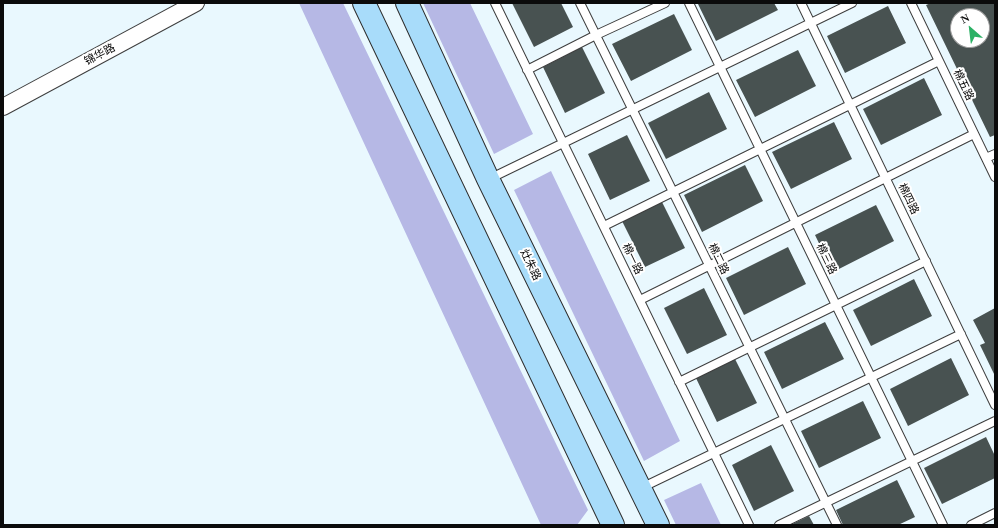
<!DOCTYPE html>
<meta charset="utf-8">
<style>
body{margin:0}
#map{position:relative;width:998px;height:528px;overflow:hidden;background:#e9f8fe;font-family:"Times New Roman",serif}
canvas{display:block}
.frame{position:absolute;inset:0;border:4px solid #0b0b0b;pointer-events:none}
.north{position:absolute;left:950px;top:8px;width:40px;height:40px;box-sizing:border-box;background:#fff;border:1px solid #9d9d9d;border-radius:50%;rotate:332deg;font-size:11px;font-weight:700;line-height:16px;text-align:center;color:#0b0b0b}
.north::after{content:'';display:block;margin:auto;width:14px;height:18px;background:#2cb165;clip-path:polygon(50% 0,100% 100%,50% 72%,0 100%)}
</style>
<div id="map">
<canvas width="998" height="528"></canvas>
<div class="frame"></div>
<div class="north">N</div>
</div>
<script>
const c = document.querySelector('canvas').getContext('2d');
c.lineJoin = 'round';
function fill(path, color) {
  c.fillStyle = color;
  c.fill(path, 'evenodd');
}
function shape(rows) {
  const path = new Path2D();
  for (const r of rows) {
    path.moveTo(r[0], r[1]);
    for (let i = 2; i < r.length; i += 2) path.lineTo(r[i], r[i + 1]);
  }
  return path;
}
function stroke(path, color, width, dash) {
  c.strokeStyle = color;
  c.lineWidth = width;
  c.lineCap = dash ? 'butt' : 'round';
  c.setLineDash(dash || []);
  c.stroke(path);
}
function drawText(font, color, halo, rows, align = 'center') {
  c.font = font + ' "Times New Roman","Noto Sans SC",serif';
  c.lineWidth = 4;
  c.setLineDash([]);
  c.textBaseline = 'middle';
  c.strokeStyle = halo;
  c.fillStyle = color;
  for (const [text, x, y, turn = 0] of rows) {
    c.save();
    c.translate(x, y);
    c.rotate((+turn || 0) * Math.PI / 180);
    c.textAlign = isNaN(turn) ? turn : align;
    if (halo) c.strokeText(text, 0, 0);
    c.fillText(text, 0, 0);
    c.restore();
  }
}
fill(shape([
 [299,3,343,3,588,510,577,525,541,525],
 [423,3,470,3,533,134,494,154],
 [551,171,680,441,644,461,514,190],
 [701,483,721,525,676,525,664,500]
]), '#b6b8e5');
fill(shape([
 [512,3,561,3,573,27,534,47],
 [700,3,774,3,778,10,716,41,698,4],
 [931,3,995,3,995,135,990,137,926,5],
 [958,16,982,16,982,40,958,40],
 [888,6,906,43,845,73,827,36],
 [674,14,692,50,631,81,612,44],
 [582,47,605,93,565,113,543,67],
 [798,50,816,86,755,117,736,80],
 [924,78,942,115,881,145,863,109],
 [709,92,727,129,666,159,648,123],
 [834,122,852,159,791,189,772,152],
 [627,135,650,181,610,200,588,154],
 [745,165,763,201,702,232,684,195],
 [662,202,685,248,645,267,622,221],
 [876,205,894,241,833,272,815,235],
 [788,247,806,284,744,315,726,278],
 [914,279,932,316,871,346,853,310],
 [704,288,727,335,687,354,664,308],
 [995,308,995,376,980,345,985,343,973,320],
 [825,322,844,359,782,389,764,352],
 [734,357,757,403,717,422,695,376],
 [951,358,969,395,908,426,890,389],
 [863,401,881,438,819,468,801,431],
 [986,437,995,456,995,478,942,504,924,468],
 [771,445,794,491,754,511,732,465],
 [897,480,915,517,898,525,843,525,836,510],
 [809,516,814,525,790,525]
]), '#485251');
const service = shape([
 [495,3,749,525],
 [580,3,837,525],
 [689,3,943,525],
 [801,3,995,405],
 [911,3,995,177],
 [527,70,596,35,665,3],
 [986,158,995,154],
 [489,179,852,3],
 [604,226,939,61],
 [640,300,974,134],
 [679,382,926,261],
 [641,488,961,334],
 [779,525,995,421],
 [971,525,995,513]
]);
const minor = shape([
 [3,107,196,3]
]);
const secondary = shape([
 [364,3,613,525],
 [407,3,488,179,658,525]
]);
stroke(service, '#3e3e3e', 10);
stroke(minor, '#3e3e3e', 18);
stroke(secondary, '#2d2d2d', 24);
stroke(service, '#fff', 8);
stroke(minor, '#fff', 16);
stroke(secondary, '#a8dcfa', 22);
drawText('11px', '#0b0b0b', '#fff', [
 ["锦华路",100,55,-28],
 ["棉五路",963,85,64],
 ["棉四路",908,199,64],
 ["棉一路",632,259,64],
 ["棉二路",718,259,64],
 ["棉三路",826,259,64],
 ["灶朱路",530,265,64]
]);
</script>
